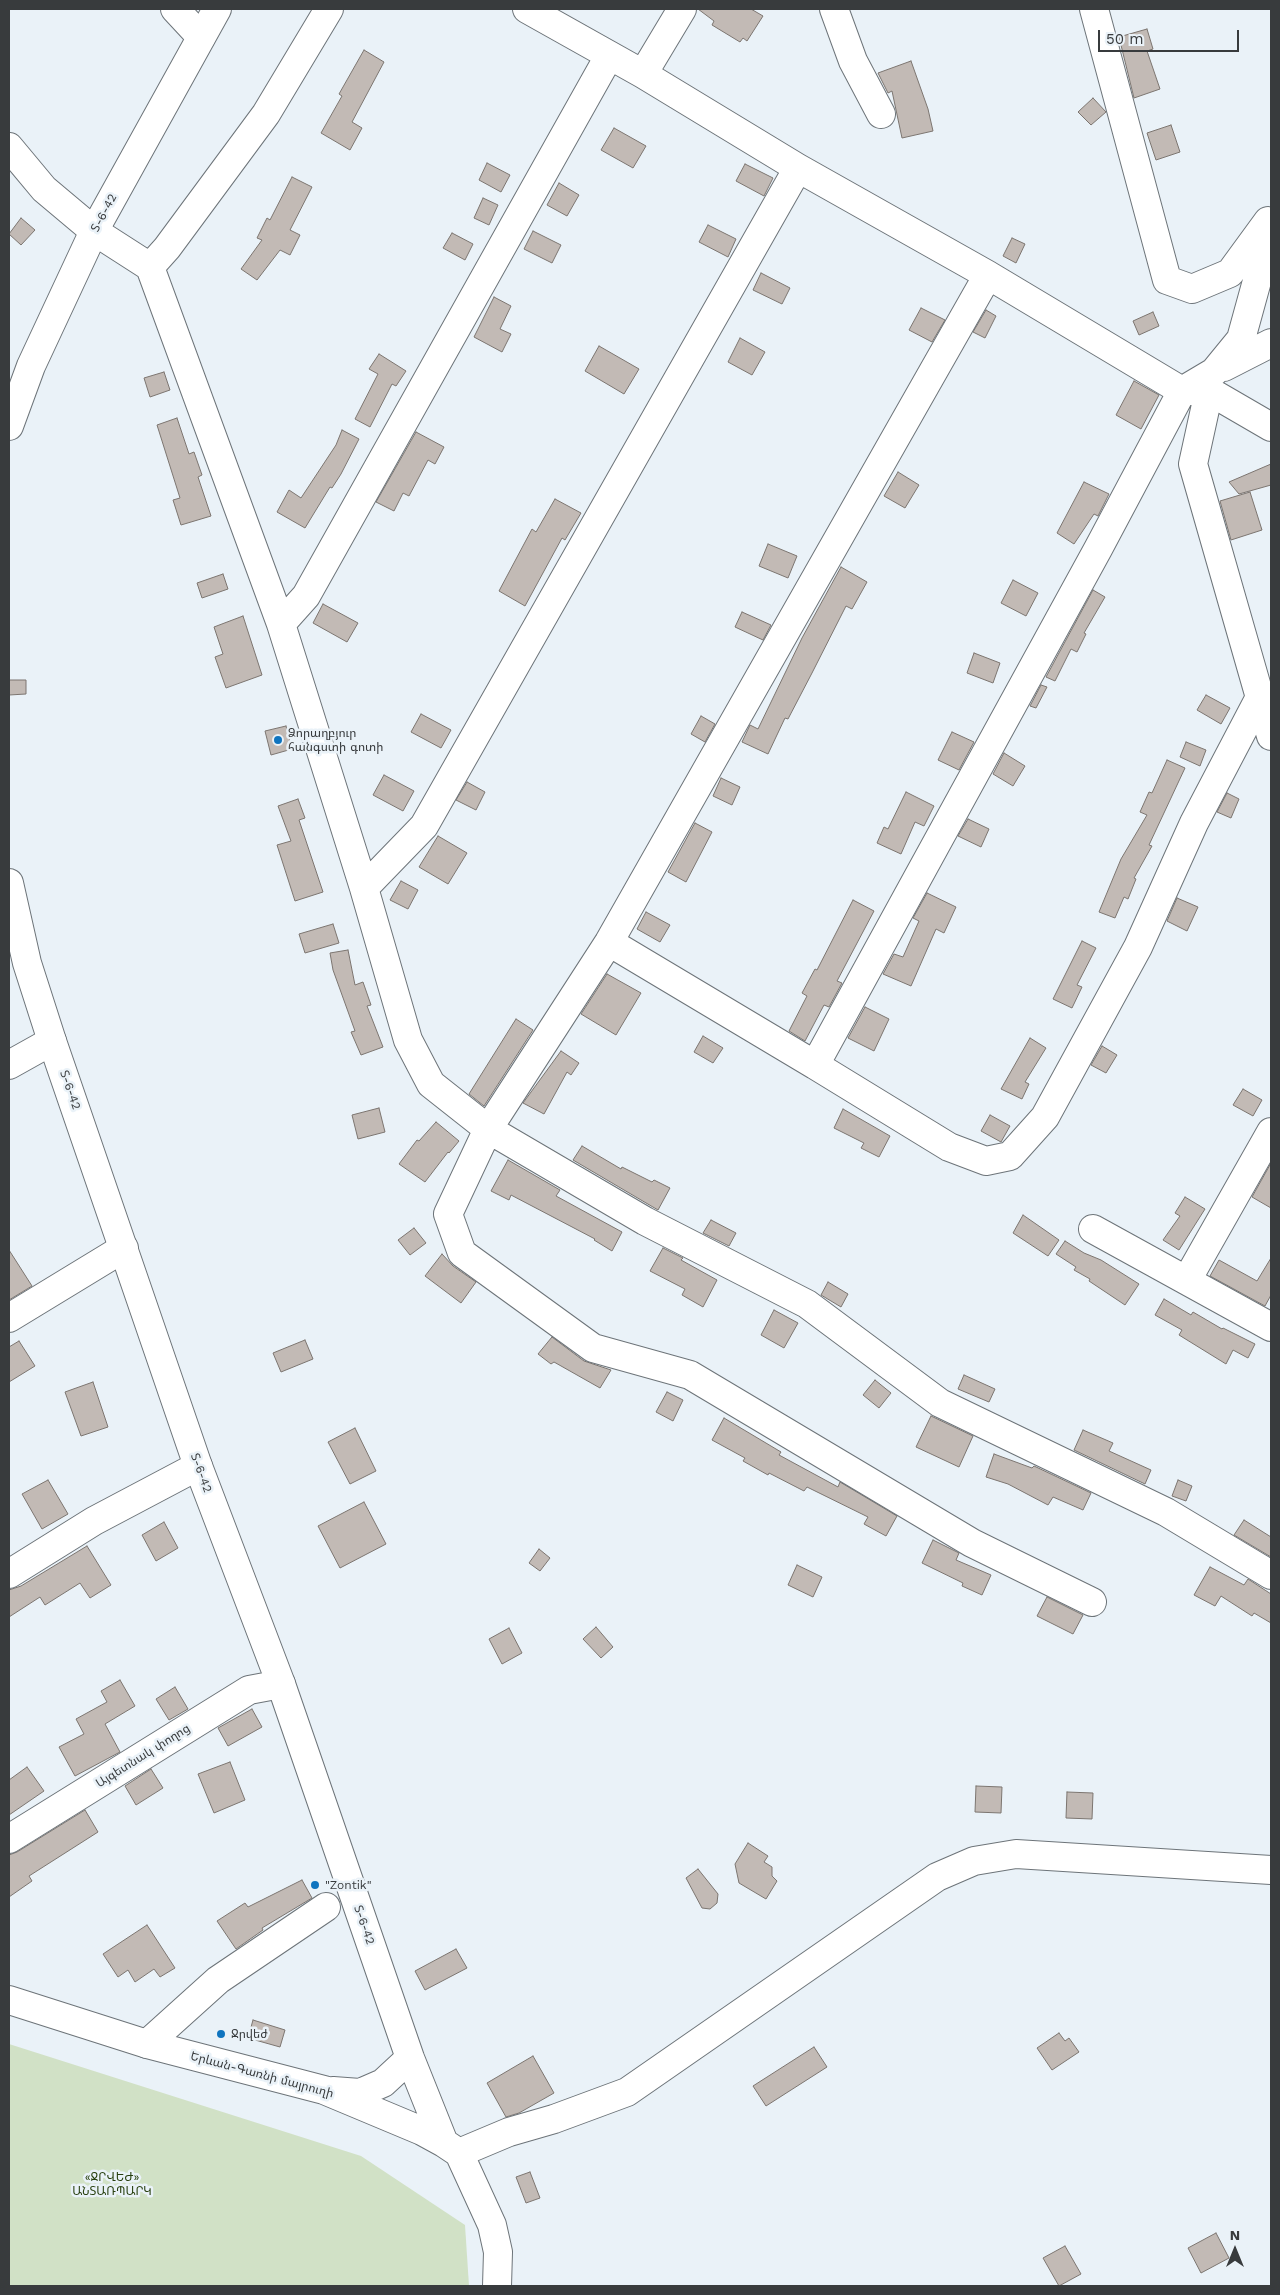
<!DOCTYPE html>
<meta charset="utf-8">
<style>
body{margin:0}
#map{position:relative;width:1280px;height:2295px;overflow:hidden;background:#eaf2f8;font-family:"Work Sans",sans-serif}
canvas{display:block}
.frame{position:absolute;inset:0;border:10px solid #383b3d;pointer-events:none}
.north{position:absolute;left:1210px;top:2225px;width:50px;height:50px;-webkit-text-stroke:4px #eaf2f8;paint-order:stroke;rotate:0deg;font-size:14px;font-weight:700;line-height:20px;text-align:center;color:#383b3d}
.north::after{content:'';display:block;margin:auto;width:18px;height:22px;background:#383b3d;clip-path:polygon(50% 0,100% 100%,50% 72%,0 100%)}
.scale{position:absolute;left:1098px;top:30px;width:141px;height:22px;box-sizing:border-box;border:2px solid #383b3d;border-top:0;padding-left:6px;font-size:15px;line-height:18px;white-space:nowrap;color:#383b3d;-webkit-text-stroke:4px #eaf2f8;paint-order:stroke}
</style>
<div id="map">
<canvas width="1280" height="2295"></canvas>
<div class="frame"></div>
<div class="north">N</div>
<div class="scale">50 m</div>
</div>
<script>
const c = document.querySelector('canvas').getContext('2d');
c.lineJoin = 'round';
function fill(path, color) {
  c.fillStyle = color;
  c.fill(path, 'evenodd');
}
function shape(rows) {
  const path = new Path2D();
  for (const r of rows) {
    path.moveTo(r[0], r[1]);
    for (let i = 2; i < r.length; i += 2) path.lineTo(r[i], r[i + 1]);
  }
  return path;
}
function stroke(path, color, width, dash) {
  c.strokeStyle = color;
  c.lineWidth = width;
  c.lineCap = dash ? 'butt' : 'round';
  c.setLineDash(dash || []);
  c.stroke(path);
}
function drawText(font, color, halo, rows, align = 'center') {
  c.font = font + ' "Work Sans","Noto Sans Armenian",sans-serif';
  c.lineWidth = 5;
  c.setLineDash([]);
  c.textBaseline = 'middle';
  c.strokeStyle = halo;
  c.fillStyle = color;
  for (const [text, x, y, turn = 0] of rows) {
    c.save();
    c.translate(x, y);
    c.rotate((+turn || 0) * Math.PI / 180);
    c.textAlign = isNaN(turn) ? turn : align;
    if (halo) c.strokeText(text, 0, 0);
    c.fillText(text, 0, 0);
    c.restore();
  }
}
fill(shape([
 [9,2044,361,2156,465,2225,469,2286,9,2286]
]), '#d1e1c6');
const building = shape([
 [698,9,751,9,763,16,747,41,743,38,740,42,712,25,714,21,698,9],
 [1147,29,1153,49,1147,51,1160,89,1134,98,1119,37,1147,29],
 [364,50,384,62,352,122,362,128,350,150,321,133,342,96,339,94,364,50],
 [911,61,928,109,933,131,902,138,892,91,888,93,878,73,911,61],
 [1093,98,1106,112,1091,125,1078,112,1093,98],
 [1171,125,1180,152,1156,160,1147,133,1171,125],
 [614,128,646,146,633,168,601,150,614,128],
 [487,163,510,175,501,192,479,180,487,163],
 [745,164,773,178,764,196,736,181,745,164],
 [292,177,312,187,290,230,300,235,290,255,280,250,257,280,241,269,262,240,257,238,267,218,270,220,292,177],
 [559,183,579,195,567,216,547,205,559,183],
 [483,198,498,205,489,225,474,218,483,198],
 [21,218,35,230,21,245,9,234,21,218],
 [708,225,736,239,728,257,699,242,708,225],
 [533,231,561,245,552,263,524,249,533,231],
 [452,233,473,244,465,260,443,248,452,233],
 [1012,238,1025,244,1016,263,1003,256,1012,238],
 [761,273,790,288,782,304,753,290,761,273],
 [494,297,511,306,500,329,511,334,502,352,474,337,494,297],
 [921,308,945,320,932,342,909,330,921,308],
 [986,310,996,316,985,338,973,332,986,310],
 [1153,312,1159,326,1139,335,1133,321,1153,312],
 [740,338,765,352,752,375,728,362,740,338],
 [599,346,639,369,624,394,585,371,599,346],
 [379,354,406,371,396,386,392,384,370,427,355,419,378,374,369,369,379,354],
 [164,372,170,390,150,397,144,378,164,372],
 [1134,381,1159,395,1141,429,1116,415,1134,381],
 [177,418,189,454,194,452,202,475,198,477,211,516,181,525,173,500,180,498,157,425,177,418],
 [342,430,359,439,341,474,332,488,330,487,305,528,277,512,289,490,301,498,336,445,342,430],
 [416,432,444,447,435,464,428,460,409,496,403,493,394,511,376,502,416,432],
 [1271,464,1271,485,1239,494,1229,482,1271,464],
 [898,472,919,485,905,508,884,496,898,472],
 [1084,482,1109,494,1098,516,1094,514,1074,544,1057,533,1084,482],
 [1250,492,1262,530,1231,540,1220,501,1250,492],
 [555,499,581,513,565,540,562,538,525,606,499,591,532,529,536,532,555,499],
 [768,544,797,556,788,578,759,566,768,544],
 [841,567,867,582,852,609,846,606,812,673,788,719,785,718,768,754,742,742,750,725,758,729,802,638,841,567],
 [223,574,228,589,202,598,197,583,223,574],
 [1013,580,1038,593,1026,616,1001,603,1013,580],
 [1093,590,1105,597,1084,633,1086,634,1077,652,1071,649,1055,681,1046,677,1093,590],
 [323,604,358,623,347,642,313,623,323,604],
 [742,612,771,625,763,640,735,627,742,612],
 [243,616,262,675,226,688,215,657,223,654,214,627,243,616],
 [974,653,1000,663,993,683,967,673,974,653],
 [9,680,26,680,26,694,9,695,9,680],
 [1041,685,1047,687,1036,708,1030,706,1041,685],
 [1206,695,1230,708,1221,724,1197,710,1206,695],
 [421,714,451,730,441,748,411,732,421,714],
 [701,716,715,724,705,742,691,734,701,716],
 [286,726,292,749,271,755,265,731,286,726],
 [952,732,974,742,959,770,938,760,952,732],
 [1186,742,1206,750,1200,766,1180,757,1186,742],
 [1004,753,1025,766,1013,786,993,774,1004,753],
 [1167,760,1185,768,1149,845,1152,846,1134,878,1136,879,1128,899,1124,897,1115,918,1099,912,1121,859,1147,815,1140,812,1149,792,1152,793,1167,760],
 [384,775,414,791,403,811,373,795,384,775],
 [721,778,740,787,732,805,713,796,721,778],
 [467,782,485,792,476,810,456,800,467,782],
 [906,792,934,806,924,826,915,822,901,854,877,843,884,827,888,829,906,792],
 [1227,793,1239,799,1231,818,1217,812,1227,793],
 [298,799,305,818,299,820,323,892,295,901,277,845,291,841,278,806,298,799],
 [968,819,989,829,981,847,958,836,968,819],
 [695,823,712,832,686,882,668,872,695,823],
 [438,836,467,853,448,884,419,867,438,836],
 [401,881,418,890,408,909,390,900,401,881],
 [927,893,956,907,944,933,936,929,911,986,883,974,894,954,903,957,919,921,913,918,927,893],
 [1177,898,1198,907,1187,931,1167,921,1177,898],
 [853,900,874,911,837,981,842,983,829,1007,824,1005,805,1041,789,1031,807,996,802,993,815,969,817,970,853,900],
 [646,912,670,925,660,942,637,929,646,912],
 [333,924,339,943,305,953,299,934,333,924],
 [1082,941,1096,948,1077,985,1082,987,1072,1008,1053,999,1082,941],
 [348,950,355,985,363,982,371,1005,367,1006,383,1047,361,1055,351,1032,355,1031,333,970,330,953,348,950],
 [607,974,641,993,616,1035,581,1014,607,974],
 [865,1007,889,1019,874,1051,848,1038,865,1007],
 [516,1019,533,1030,484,1106,469,1094,516,1019],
 [703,1036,723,1048,713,1063,694,1052,703,1036],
 [1030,1038,1046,1048,1025,1082,1029,1084,1022,1099,1001,1089,1030,1038],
 [1102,1046,1117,1055,1106,1073,1091,1065,1102,1046],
 [561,1051,579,1063,571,1075,567,1072,544,1114,523,1103,561,1051],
 [1243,1089,1262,1100,1253,1116,1233,1105,1243,1089],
 [379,1108,385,1132,358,1139,352,1115,379,1108],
 [843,1109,890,1136,879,1157,861,1148,864,1143,834,1128,843,1109],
 [990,1115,1010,1126,1001,1142,981,1131,990,1115],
 [436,1122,459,1141,449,1153,448,1152,425,1182,399,1164,417,1140,419,1141,436,1122],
 [582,1146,621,1169,622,1167,652,1182,654,1180,670,1188,658,1210,573,1160,582,1146],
 [508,1160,560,1190,556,1196,622,1232,612,1251,594,1240,595,1239,511,1195,509,1200,491,1191,508,1160],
 [1271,1163,1271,1208,1252,1197,1271,1163],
 [1185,1197,1205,1209,1179,1250,1163,1240,1180,1216,1175,1213,1185,1197],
 [1023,1215,1059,1240,1048,1256,1013,1233,1023,1215],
 [711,1220,736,1233,729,1246,703,1233,711,1220],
 [414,1228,426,1243,410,1255,398,1240,414,1228],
 [1065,1241,1084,1253,1101,1260,1139,1284,1125,1305,1089,1281,1090,1279,1074,1270,1076,1267,1056,1254,1065,1241],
 [663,1248,683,1258,681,1260,717,1280,703,1307,682,1295,685,1289,650,1271,663,1248],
 [9,1250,32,1286,9,1300,9,1250],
 [442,1254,453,1266,476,1282,461,1303,425,1276,442,1254],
 [1271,1258,1271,1295,1265,1306,1210,1276,1219,1260,1257,1281,1271,1258],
 [828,1282,848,1294,841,1307,821,1295,828,1282],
 [1164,1299,1191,1315,1193,1312,1222,1329,1223,1328,1255,1344,1248,1358,1233,1350,1226,1364,1179,1335,1182,1330,1155,1315,1164,1299],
 [774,1310,798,1323,784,1348,761,1335,774,1310],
 [552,1337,584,1361,611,1370,600,1388,554,1362,551,1364,538,1354,552,1337],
 [305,1340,313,1359,281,1372,273,1353,305,1340],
 [19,1341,35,1366,9,1382,9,1347,19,1341],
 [964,1375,995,1389,989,1402,958,1389,964,1375],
 [875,1380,891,1393,879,1408,863,1395,875,1380],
 [93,1382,108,1427,81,1436,65,1392,93,1382],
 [667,1392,683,1400,673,1421,656,1412,667,1392],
 [931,1416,973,1436,959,1467,916,1447,931,1416],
 [724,1418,781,1452,779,1455,838,1487,840,1482,897,1516,886,1536,864,1524,868,1517,807,1487,804,1491,769,1473,768,1475,743,1461,745,1458,712,1440,724,1418],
 [355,1428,376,1471,350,1484,328,1442,355,1428],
 [1083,1430,1113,1443,1109,1451,1151,1470,1145,1484,1074,1450,1083,1430],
 [994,1454,1032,1468,1034,1466,1091,1493,1083,1510,1053,1497,1048,1505,1008,1484,986,1477,994,1454],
 [48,1480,68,1514,42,1529,22,1494,48,1480],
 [1178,1480,1192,1486,1186,1501,1172,1496,1178,1480],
 [364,1502,386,1544,340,1568,318,1526,364,1502],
 [1244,1520,1271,1537,1271,1557,1234,1535,1244,1520],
 [164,1522,178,1548,156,1561,142,1535,164,1522],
 [933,1540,959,1553,956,1560,991,1575,982,1595,962,1586,963,1583,922,1563,933,1540],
 [87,1546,111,1585,90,1598,80,1583,45,1605,40,1597,9,1617,9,1590,21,1586,87,1546],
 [539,1549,550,1558,540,1571,529,1563,539,1549],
 [797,1565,822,1577,813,1597,788,1585,797,1565],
 [1210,1567,1244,1585,1248,1579,1271,1594,1271,1623,1254,1613,1252,1616,1221,1596,1215,1606,1194,1595,1210,1567],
 [1047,1597,1083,1615,1073,1634,1037,1616,1047,1597],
 [596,1627,613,1647,601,1658,583,1639,596,1627],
 [509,1628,522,1653,502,1664,489,1639,509,1628],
 [120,1680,135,1706,105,1724,120,1752,75,1776,59,1747,84,1734,76,1719,107,1702,101,1691,120,1680],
 [175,1687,188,1709,169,1720,156,1699,175,1687],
 [252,1709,262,1727,228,1746,218,1728,252,1709],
 [230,1762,245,1800,214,1813,198,1774,230,1762],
 [27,1767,44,1791,9,1815,9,1780,27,1767],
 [151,1769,163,1788,136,1805,125,1786,151,1769],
 [976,1786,1002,1787,1001,1813,975,1812,976,1786],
 [1067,1792,1093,1793,1092,1819,1066,1818,1067,1792],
 [85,1810,98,1832,29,1876,32,1881,9,1897,9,1855,17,1852,85,1810],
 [748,1843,768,1856,764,1862,772,1867,772,1876,777,1881,766,1899,739,1883,735,1864,748,1843],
 [698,1869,718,1894,717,1903,710,1909,702,1908,686,1878,698,1869],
 [302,1880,312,1898,262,1928,263,1930,236,1949,217,1921,245,1903,248,1907,302,1880],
 [147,1925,175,1968,160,1977,154,1969,135,1982,128,1970,118,1977,103,1954,147,1925],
 [456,1949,467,1968,425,1990,415,1971,456,1949],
 [253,2020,285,2030,280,2047,248,2038,253,2020],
 [1059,2033,1065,2041,1069,2038,1079,2052,1052,2070,1037,2048,1059,2033],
 [814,2047,827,2067,766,2106,753,2086,814,2047],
 [533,2056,554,2093,519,2113,506,2117,487,2083,533,2056],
 [530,2172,540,2198,526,2203,516,2177,530,2172],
 [1216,2233,1229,2258,1201,2273,1188,2248,1216,2233],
 [1065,2246,1081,2274,1059,2286,1043,2258,1065,2246]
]);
fill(building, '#c2bab5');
stroke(building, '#7c7570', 1);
const minor = shape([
 [175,9,201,37],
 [527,9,643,74,798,168,988,275,1182,391,1209,391,1271,427],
 [834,9,853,61,881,114],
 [1094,9,1167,280,1192,289,1230,273,1268,221],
 [643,74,682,9],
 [9,147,44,189,94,231,150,267,281,624,364,888,408,1040,431,1084,488,1129,645,1221,807,1304,940,1403,1166,1512,1271,1575],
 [150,267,167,248,266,114,329,9],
 [988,275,609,942,488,1129,448,1214,462,1253,593,1348,690,1375,972,1543,1092,1602],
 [1224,367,1271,343],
 [1209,391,1193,464,1271,736],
 [281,624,306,596,609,56],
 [364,888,424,826,798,168],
 [609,942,815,1065,1098,549,1182,391,1214,372,1241,339,1271,230],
 [9,1065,52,1041],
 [815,1065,949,1147,986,1161,1010,1156,1045,1117,1138,947,1194,823,1259,699],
 [1093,1229,1271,1327],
 [1187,1280,1271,1132],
 [9,1318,124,1248],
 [9,1574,94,1521,198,1466],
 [9,1839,249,1690,281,1684],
 [147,2044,218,1980,326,1907],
 [459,2153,509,2132,554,2119,627,2092,937,1877,974,1861,1016,1854,1271,1870]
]);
const major = shape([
 [9,426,31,366,94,231,217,9],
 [9,883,27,963,52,1041,198,1466,281,1684,410,2058,444,2143],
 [9,2000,147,2044,324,2090,422,2131,444,2143,459,2153,492,2225,498,2252,497,2286],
 [333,2091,360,2093,383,2083,410,2058]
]);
stroke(minor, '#6d7479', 30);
stroke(major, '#6d7479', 30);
stroke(minor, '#fff', 28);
stroke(major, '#fff', 28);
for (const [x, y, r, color] of [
 [278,740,5,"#0f74bf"],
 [315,1885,5,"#0f74bf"],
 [221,2034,5,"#0f74bf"]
]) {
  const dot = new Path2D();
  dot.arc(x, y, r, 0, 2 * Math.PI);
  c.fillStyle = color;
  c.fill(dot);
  stroke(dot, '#eaf2f8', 2);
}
drawText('12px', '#383b3d', '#eaf2f8', [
 ["Տ-6-42",104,213,-62],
 ["Տ-6-42",70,1090,71],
 ["Տ-6-42",201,1473,70],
 ["Այգետնակ փողոց",143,1756,-32],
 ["Տ-6-42",364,1925,71],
 ["Երևան-Գառնի մայրուղի",262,2075,15]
]);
drawText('12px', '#383b3d', '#eaf2f8', [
 ["Ձորաղբյուր",288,733],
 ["հանգստի գոտի",288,747],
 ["\"Zontik\"",325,1885],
 ["Ջրվեժ",231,2034]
], 'left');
drawText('12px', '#273f0e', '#eaf2f8', [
 ["«ՋՐՎԵԺ»",112,2177],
 ["ԱՆՏԱՌՊԱՐԿ",112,2191]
]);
</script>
